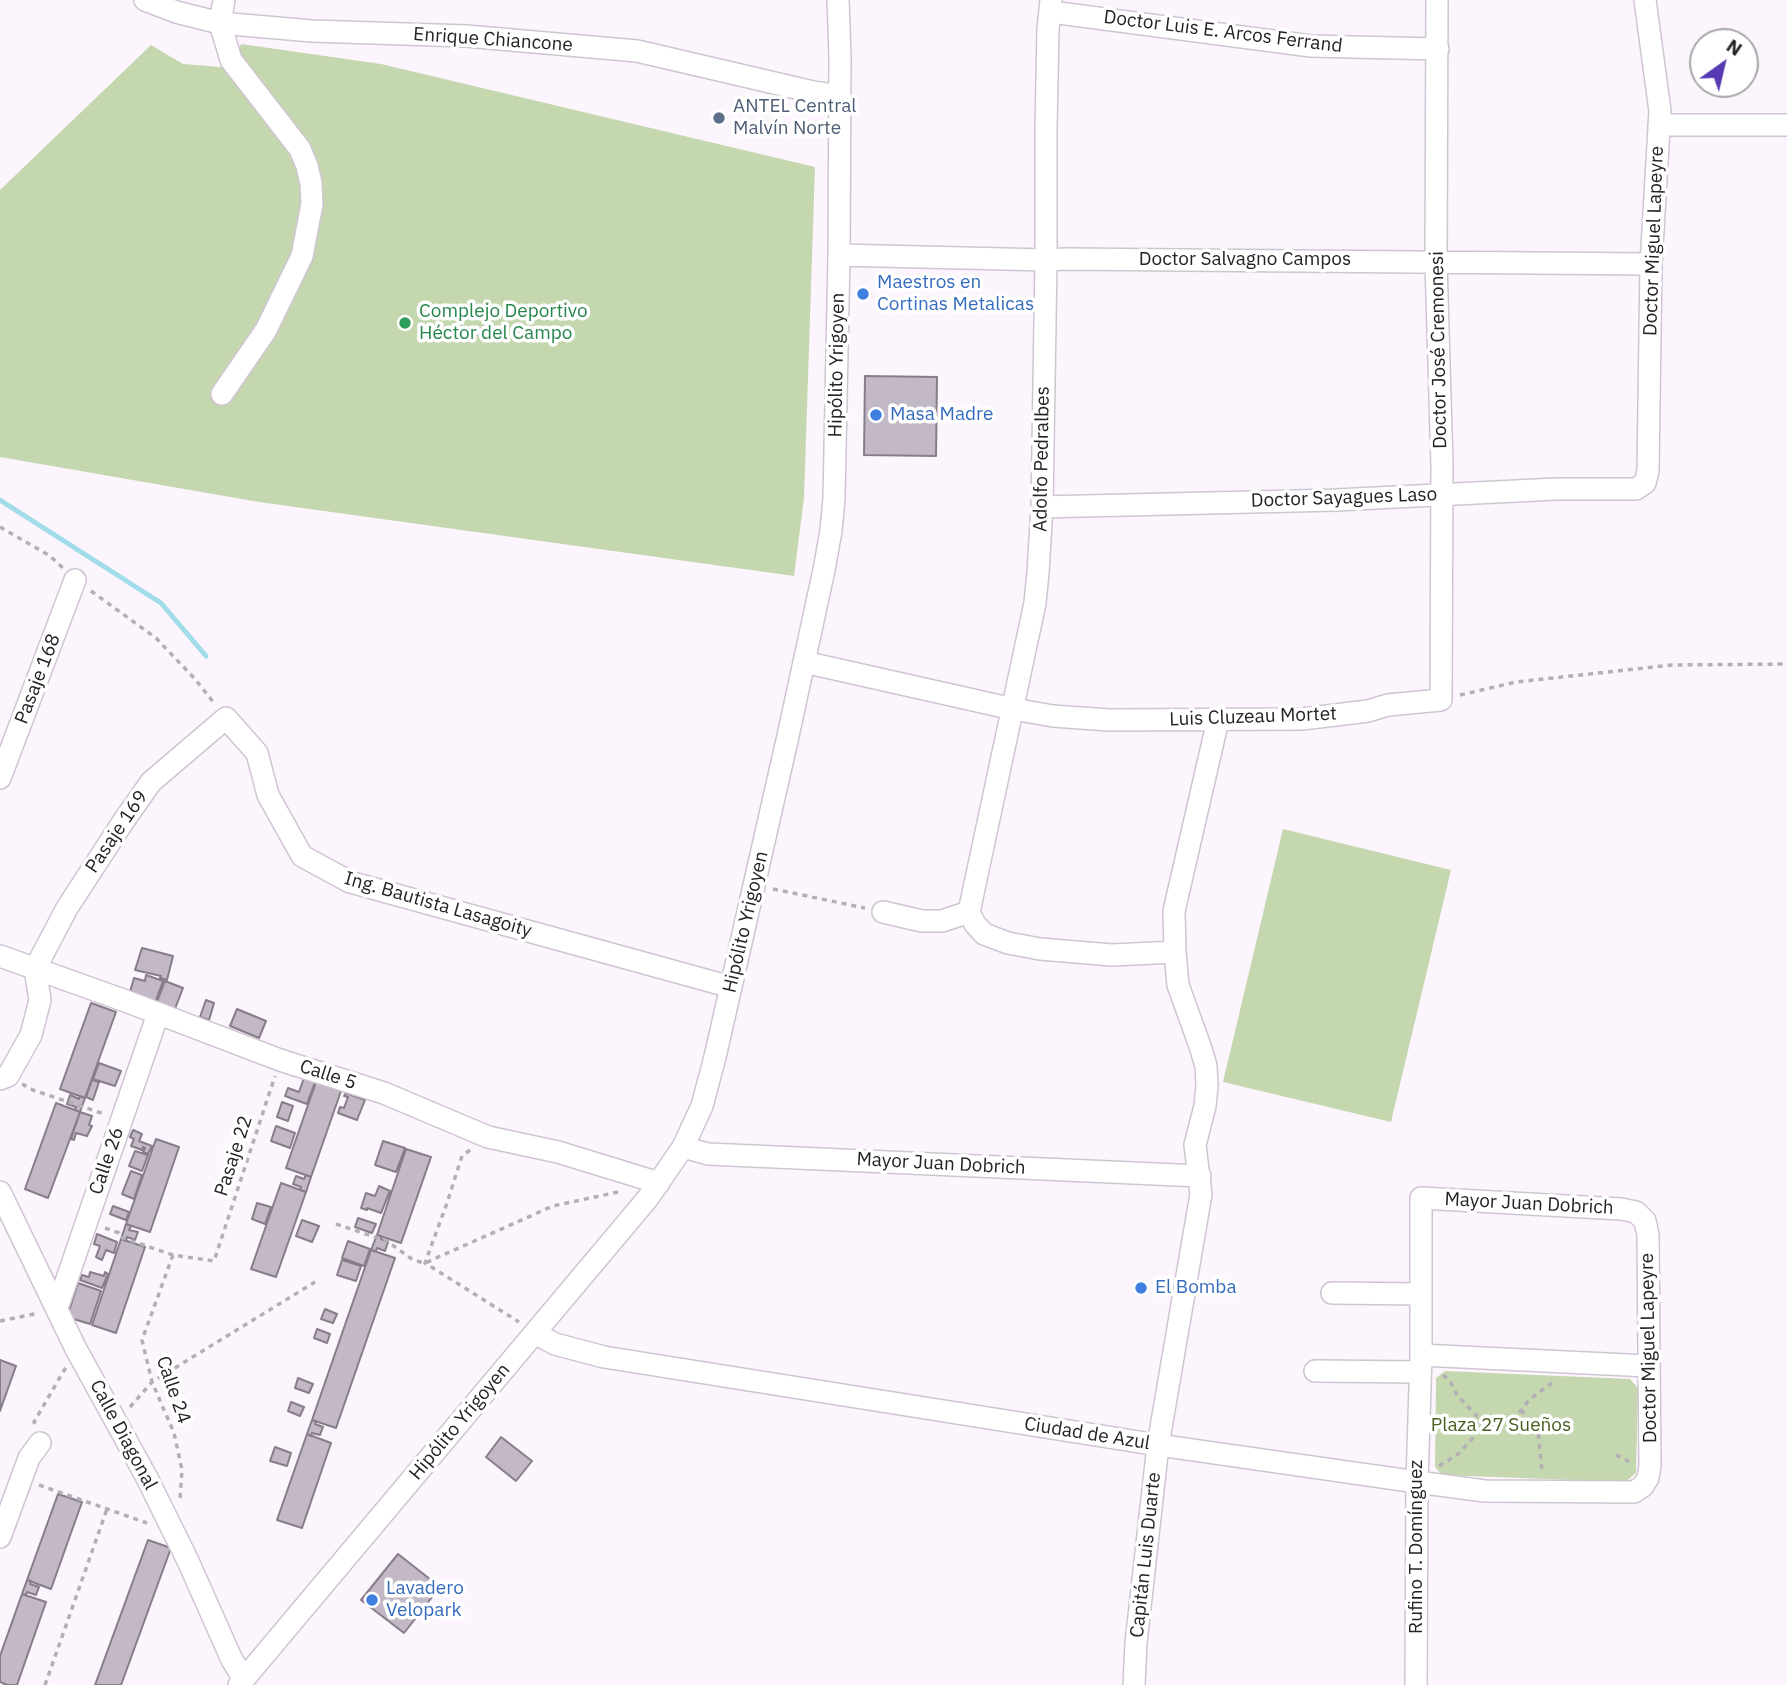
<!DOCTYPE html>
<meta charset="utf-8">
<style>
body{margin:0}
#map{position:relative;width:1787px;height:1685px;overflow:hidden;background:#fcf5fd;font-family:"IBM Plex Sans",sans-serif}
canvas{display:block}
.north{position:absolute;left:1689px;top:28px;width:70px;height:70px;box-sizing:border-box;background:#fff;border:2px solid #a8a7a9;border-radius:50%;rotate:34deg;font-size:19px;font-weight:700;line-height:28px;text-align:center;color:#262227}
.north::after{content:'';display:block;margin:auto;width:24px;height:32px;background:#5739b1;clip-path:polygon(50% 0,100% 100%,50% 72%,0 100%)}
</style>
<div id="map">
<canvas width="1787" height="1685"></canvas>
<div class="north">N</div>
</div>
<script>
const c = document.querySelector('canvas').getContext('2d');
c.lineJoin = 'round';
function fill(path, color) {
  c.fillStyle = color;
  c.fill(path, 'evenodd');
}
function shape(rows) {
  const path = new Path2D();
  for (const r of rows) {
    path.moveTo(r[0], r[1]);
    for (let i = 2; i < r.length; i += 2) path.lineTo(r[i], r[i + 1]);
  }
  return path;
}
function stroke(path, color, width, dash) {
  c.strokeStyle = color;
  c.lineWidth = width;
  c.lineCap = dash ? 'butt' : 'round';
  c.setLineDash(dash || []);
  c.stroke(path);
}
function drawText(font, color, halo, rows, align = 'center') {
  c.font = font + ' "IBM Plex Sans",sans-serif';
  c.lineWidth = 7;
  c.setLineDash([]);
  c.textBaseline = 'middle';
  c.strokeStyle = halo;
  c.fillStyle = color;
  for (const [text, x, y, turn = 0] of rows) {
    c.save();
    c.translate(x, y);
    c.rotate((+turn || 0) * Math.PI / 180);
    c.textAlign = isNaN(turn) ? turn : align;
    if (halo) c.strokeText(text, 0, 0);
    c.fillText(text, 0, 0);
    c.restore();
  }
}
fill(shape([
 [241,44,381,64,815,167,804,498,794,576,259,502,0,457,0,190,151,45,183,64,221,67,237,54],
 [1283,829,1451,870,1391,1122,1223,1082],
 [1445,1371,1630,1379,1638,1388,1636,1473,1625,1482,1442,1475,1435,1467,1436,1378]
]), '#c5d7ae');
stroke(shape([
 [0,500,161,603,206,656]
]), '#a1dce9', 5);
const building = shape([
 [865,376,937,377,936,456,864,455,865,376],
 [142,948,173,956,167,980,160,978,161,976,135,970,142,948],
 [146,975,163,981,155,1003,145,1000,145,997,130,992,134,978,145,981,146,975],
 [165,981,183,988,173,1014,155,1007,165,981],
 [206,1000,214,1003,209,1020,200,1017,206,1000],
 [91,1003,116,1012,85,1098,60,1089,91,1003],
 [237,1009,266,1021,259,1038,230,1026,237,1009],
 [99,1063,121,1071,115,1086,93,1079,99,1063],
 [304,1078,315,1082,307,1104,285,1096,288,1088,299,1092,304,1078],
 [92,1080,99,1082,93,1100,86,1097,92,1080],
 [316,1082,341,1091,311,1177,286,1168,316,1082],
 [346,1093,365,1100,357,1120,338,1113,340,1107,344,1108,348,1097,344,1096,346,1093],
 [70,1095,79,1099,80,1096,85,1098,80,1112,75,1110,76,1107,67,1104,70,1095],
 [282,1102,293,1106,288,1121,277,1117,282,1102],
 [56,1103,80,1112,48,1198,25,1189,56,1103],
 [80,1112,92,1116,89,1125,92,1126,87,1136,76,1133,74,1140,71,1139,80,1112],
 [276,1126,295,1133,290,1148,271,1141,276,1126],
 [133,1130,142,1134,139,1141,152,1146,148,1154,143,1152,145,1148,143,1147,142,1150,131,1146,134,1139,130,1137,133,1130],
 [156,1139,179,1147,150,1232,126,1224,156,1139],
 [383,1141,405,1148,396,1172,375,1165,383,1141],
 [406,1149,431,1157,401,1243,377,1235,406,1149],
 [135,1151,148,1155,142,1171,129,1166,135,1151],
 [131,1171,142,1175,134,1199,122,1194,131,1171],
 [306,1175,311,1177,306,1192,300,1190,301,1187,293,1184,296,1176,304,1179,306,1175],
 [281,1183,306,1192,276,1277,251,1269,281,1183],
 [379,1186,390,1191,381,1213,367,1208,367,1210,361,1208,366,1193,375,1196,379,1186],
 [257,1203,271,1207,265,1224,252,1219,257,1203],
 [113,1206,129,1212,126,1220,110,1214,113,1206],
 [358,1218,376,1224,372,1233,355,1227,358,1218],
 [302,1220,319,1226,312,1242,296,1236,302,1220],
 [126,1224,131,1226,129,1230,138,1232,135,1240,127,1237,126,1241,121,1239,126,1224],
 [97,1234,117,1242,114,1253,106,1250,102,1260,96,1257,100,1246,94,1244,97,1234],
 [377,1235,381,1236,381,1239,388,1242,385,1251,377,1248,376,1251,371,1250,377,1235],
 [121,1239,145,1247,116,1333,92,1325,121,1239],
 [348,1241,370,1249,364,1266,342,1258,348,1241],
 [371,1250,395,1258,336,1428,312,1420,371,1250],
 [342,1260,361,1266,356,1281,337,1275,342,1260],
 [90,1272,104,1276,105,1272,108,1274,102,1288,80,1280,82,1275,89,1277,90,1272],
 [78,1283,101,1291,90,1324,67,1317,78,1283],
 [325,1309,337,1314,333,1323,321,1319,325,1309],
 [317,1329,330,1334,327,1343,314,1338,317,1329],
 [0,1360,16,1366,0,1411,0,1360],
 [298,1378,313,1384,309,1393,295,1388,298,1378],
 [291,1402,304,1407,300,1416,288,1411,291,1402],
 [312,1420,316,1421,315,1424,323,1427,320,1435,312,1433,311,1436,307,1434,312,1420],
 [307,1434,331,1443,302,1528,277,1520,307,1434],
 [501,1437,532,1461,516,1481,486,1457,501,1437],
 [275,1447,291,1453,287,1466,270,1461,275,1447],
 [58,1494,82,1502,51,1589,27,1580,58,1494],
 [148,1540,171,1548,121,1685,95,1685,148,1540],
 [398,1554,440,1587,404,1633,361,1600,398,1554],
 [27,1580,31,1581,30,1584,39,1587,36,1595,27,1592,26,1595,22,1594,27,1580],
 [22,1594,46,1602,17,1685,7,1685,0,1682,0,1656,22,1594]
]);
fill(building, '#c3b9c6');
stroke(building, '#877d89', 2);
const minor = shape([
 [145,0,176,12,220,23,312,31,466,36,637,51,813,92,840,96],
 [1051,12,1311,46,1438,49],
 [1659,125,1787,125],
 [839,255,1046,260,1065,259,1651,264],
 [222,394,266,330,302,256,312,204,311,183,307,166,300,149,231,60,220,23,224,0],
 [1042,507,1336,500,1556,489,1636,489,1645,483,1648,471,1651,264,1660,111,1645,0],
 [804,662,1013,709,1053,716,1109,720,1302,719,1368,711,1388,705,1441,700,1442,465,1436,262,1437,0],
 [0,778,75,580],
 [883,912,922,921,942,921,969,912],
 [969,912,1035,603,1038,572,1042,507,1046,260,1046,129,1048,29,1051,0],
 [969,912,975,924,984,934,1008,943,1040,949,1112,955,1175,952],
 [0,956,123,1000,280,1060,384,1093,488,1137,558,1152,659,1183],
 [0,1079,8,1076,31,1035,40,1000,35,969,67,908,123,822,151,782,226,718,257,753,268,795,302,856,350,882,731,987],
 [683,1147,708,1154,1200,1176],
 [0,1192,76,1349,147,1478,188,1561,232,1660,244,1679],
 [1332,1293,1421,1294],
 [57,1308,158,1014],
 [535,1333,555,1344,604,1357,1158,1445,1417,1482,1485,1491,1634,1492,1643,1486,1648,1478,1650,1466,1648,1235,1645,1221,1636,1212,1621,1209,1421,1198,1421,1355,1417,1482,1416,1685],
 [1421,1355,1648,1366],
 [1315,1371,1420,1372],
 [0,1537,29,1458,40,1443],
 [239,1685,648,1198,683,1147,702,1106,715,1057,788,736,824,570,831,531,834,498,839,255,840,56,838,0],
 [1134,1685,1136,1643,1158,1445,1201,1194,1195,1145,1205,1106,1207,1086,1206,1066,1200,1046,1178,985,1175,952,1174,911,1218,720]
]);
stroke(minor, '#cfc5d2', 24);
stroke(shape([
 [0,527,50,556,63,568],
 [91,591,156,638,195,679,214,703],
 [1460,695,1516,682,1672,665,1787,664],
 [773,889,865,908],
 [22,1084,33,1090,104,1114],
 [470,1150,462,1156,447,1203,425,1263,519,1322],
 [336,1224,387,1241,413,1260,425,1263,553,1206,618,1192],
 [105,1228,119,1233,120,1237,173,1255,214,1261,275,1076],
 [173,1255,142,1340,152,1382,174,1433,182,1470,180,1500],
 [0,1321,39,1313],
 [1443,1375,1450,1381,1457,1395,1477,1416,1497,1421,1513,1420,1530,1399,1556,1380],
 [130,1407,152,1382,315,1282],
 [1521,1410,1538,1431,1542,1471],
 [35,1424,34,1422,66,1367],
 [1616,1455,1630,1462],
 [1439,1466,1458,1454,1472,1439,1482,1418],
 [39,1485,147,1523],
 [45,1685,107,1509]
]), '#b4aeb5', 3.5, [5, 5]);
stroke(minor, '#fff', 21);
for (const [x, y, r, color] of [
 [719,118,7,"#5c6f8a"],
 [863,294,7,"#3f7fe0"],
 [405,323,7,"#2e9e5b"],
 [876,415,7,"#3f7fe0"],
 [1141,1288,7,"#3f7fe0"],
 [372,1600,7,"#3f7fe0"]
]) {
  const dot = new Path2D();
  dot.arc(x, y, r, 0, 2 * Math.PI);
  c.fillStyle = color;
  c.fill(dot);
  stroke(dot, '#fff', 2.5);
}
drawText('19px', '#262227', '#fff', [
 ["Doctor Luis E. Arcos Ferrand",1223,32,7],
 ["Enrique Chiancone",493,40,4],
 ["Doctor Miguel Lapeyre",1654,241,-88],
 ["Doctor Salvagno Campos",1245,260],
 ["Doctor José Cremonesi",1439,350,-91],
 ["Hipólito Yrigoyen",837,365,-89],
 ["Adolfo Pedralbes",1042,459,-89],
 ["Doctor Sayagues Laso",1344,498,-2],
 ["Pasaje 168",38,679,-69],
 ["Luis Cluzeau Mortet",1253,717,-2],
 ["Pasaje 169",117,832,-56],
 ["Ing. Bautista Lasagoity",438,905,16],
 ["Hipólito Yrigoyen",746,922,-77],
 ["Calle 5",328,1075,18],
 ["Pasaje 22",234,1156,-72],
 ["Calle 26",107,1161,-71],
 ["Mayor Juan Dobrich",941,1164,3],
 ["Mayor Juan Dobrich",1529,1204,3],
 ["Doctor Miguel Lapeyre",1649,1348,-91],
 ["Calle 24",173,1390,71],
 ["Hipólito Yrigoyen",460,1422,-50],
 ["Ciudad de Azul",1087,1434,9],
 ["Calle Diagonal",123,1435,62],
 ["Rufino T. Domínguez",1417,1547,-90],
 ["Capitán Luis Duarte",1146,1555,-84]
]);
drawText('19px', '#4e5e75', '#fff', [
 ["ANTEL Central",733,107],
 ["Malvín Norte",733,129]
], 'left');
drawText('19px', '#366cbe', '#fff', [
 ["Maestros en",877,283],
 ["Cortinas Metalicas",877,305],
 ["Masa Madre",890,415],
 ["El Bomba",1155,1288],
 ["Lavadero",386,1589],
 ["Velopark",386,1611]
], 'left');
drawText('19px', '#27864d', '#fff', [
 ["Complejo Deportivo",419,312],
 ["Héctor del Campo",419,334]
], 'left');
drawText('19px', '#496022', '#fff', [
 ["Plaza 27 Sueños",1501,1426]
]);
</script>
